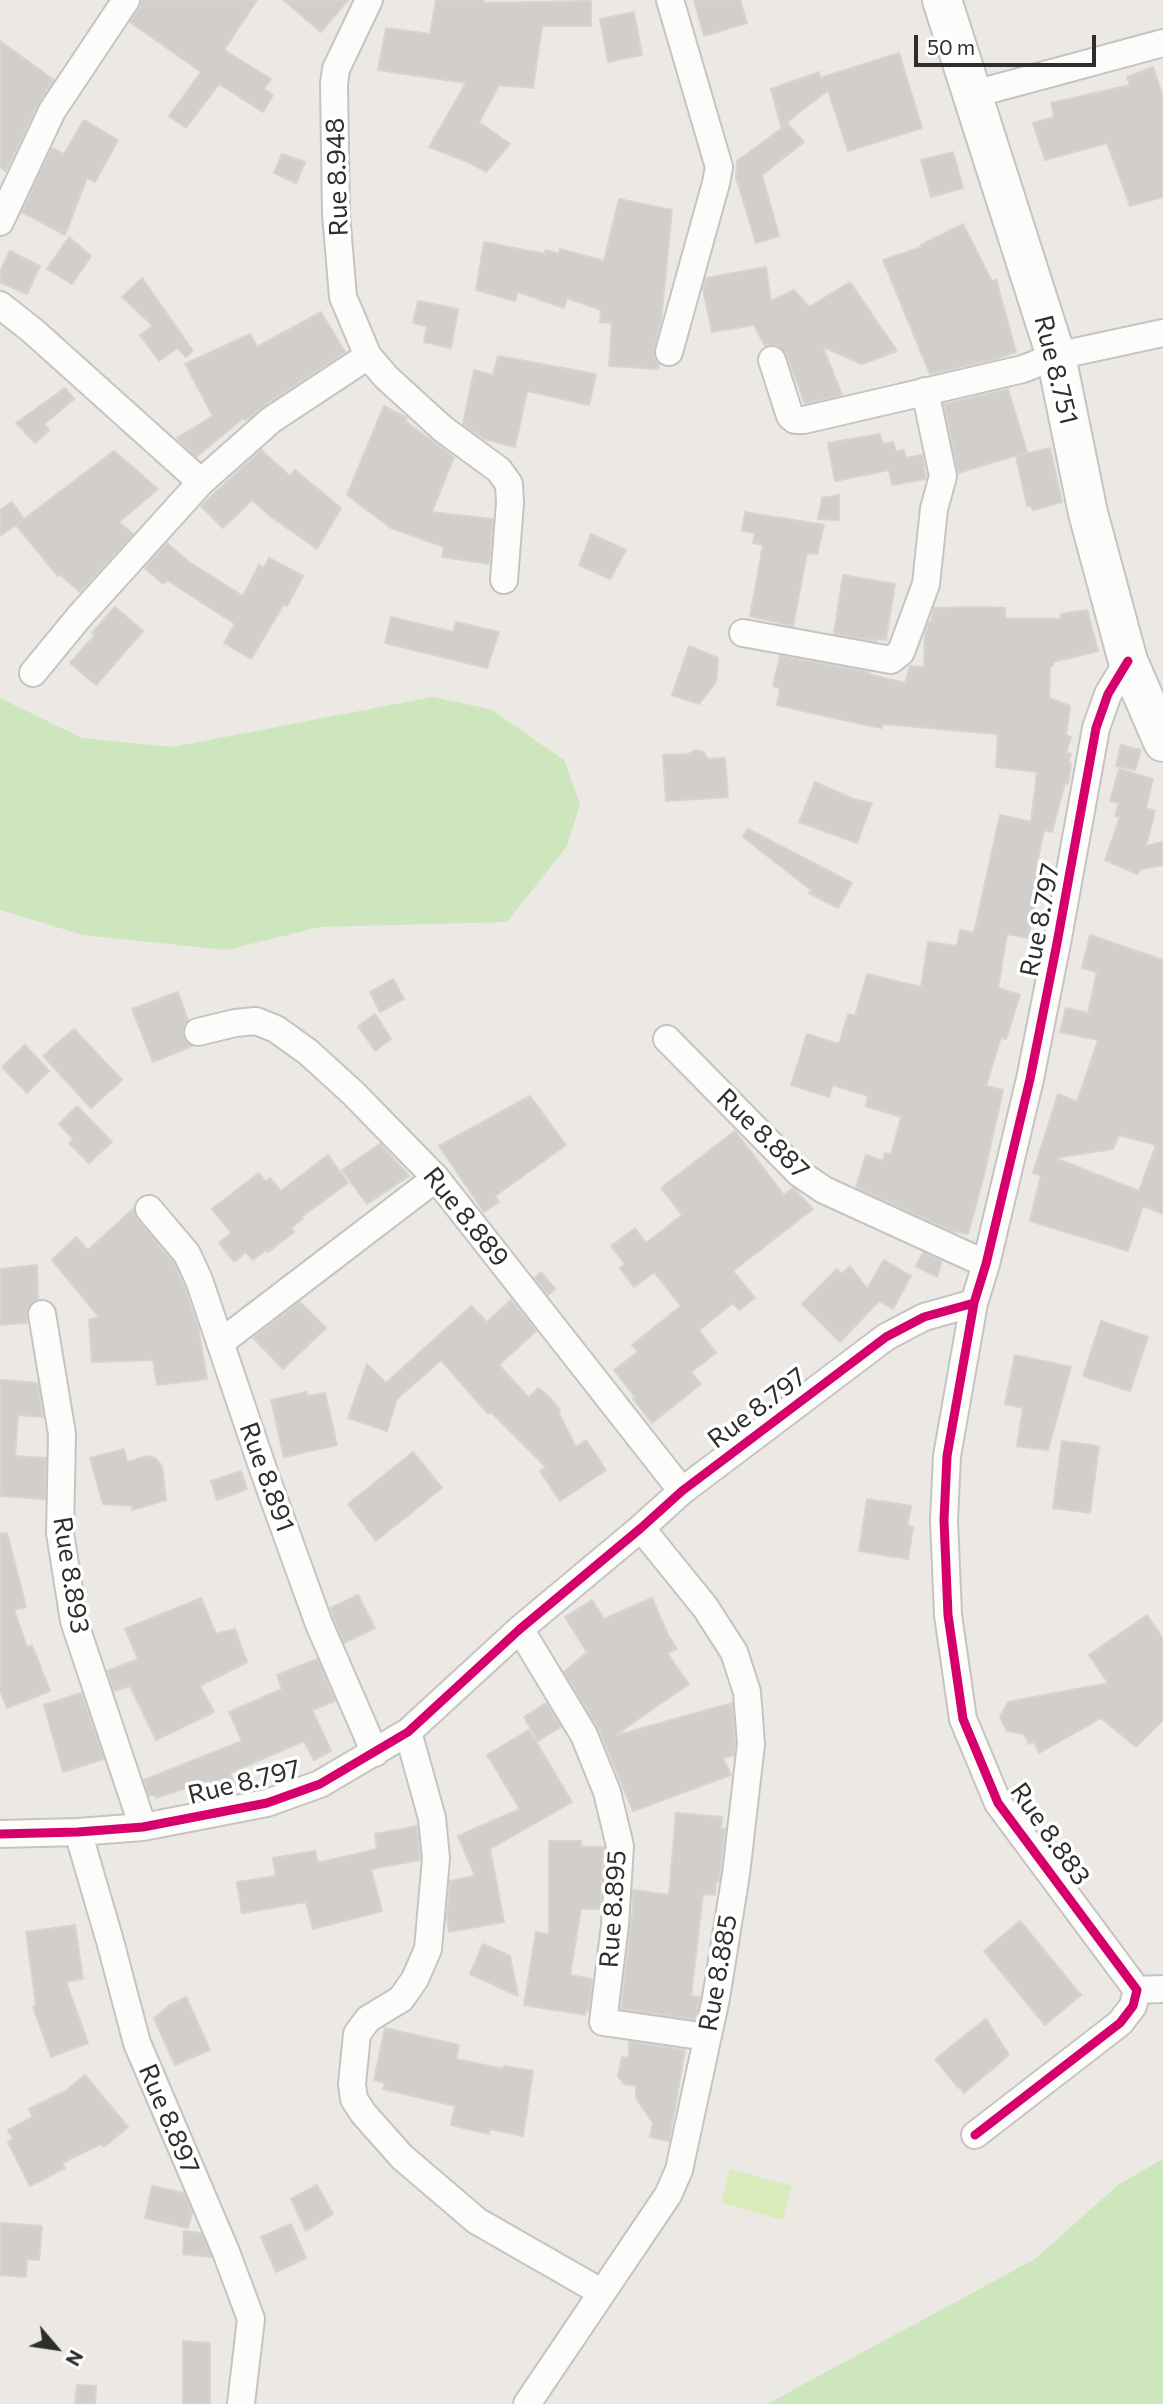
<!DOCTYPE html>
<style>
body{margin:0}
#map{position:relative;width:1163px;height:2404px;overflow:hidden;background:#ece8e4;font-family:Commissioner,sans-serif}
canvas{display:block}
.north{position:absolute;left:21px;top:2313px;width:70px;height:70px;-webkit-text-stroke:5px #fff;paint-order:stroke;rotate:119deg;font-size:19px;font-weight:700;line-height:28px;text-align:center;color:#2e2e2e}
.north::after{content:'';display:block;margin:auto;width:24px;height:32px;background:#2e2e2e;clip-path:polygon(50% 0,100% 100%,50% 72%,0 100%)}
.scale{position:absolute;left:914px;top:35px;width:182px;height:32px;box-sizing:border-box;border:4px solid #2e2e2e;border-top:0;padding-left:9px;font-size:21px;line-height:24px;white-space:nowrap;color:#2e2e2e;-webkit-text-stroke:5px #fff;paint-order:stroke}
</style>
<div id="map">
<canvas width="1163" height="2404"></canvas>
<div class="north">N</div>
<div class="scale">50 m</div>
</div>
<script>
const c = document.querySelector('canvas').getContext('2d');
c.lineJoin = 'round';
function fill(path, color) {
  c.fillStyle = color;
  c.fill(path, 'evenodd');
}
function shape(rows) {
  const path = new Path2D();
  for (const r of rows) {
    path.moveTo(r[0], r[1]);
    for (let i = 2; i < r.length; i += 2) path.lineTo(r[i], r[i + 1]);
  }
  return path;
}
function stroke(path, color, width, dash) {
  c.strokeStyle = color;
  c.lineWidth = width;
  c.lineCap = dash ? 'butt' : 'round';
  c.setLineDash(dash || []);
  c.stroke(path);
}
function drawText(font, color, halo, rows, align = 'center') {
  c.font = font + ' Commissioner,sans-serif';
  c.lineWidth = 7;
  c.setLineDash([]);
  c.textBaseline = 'middle';
  c.strokeStyle = halo;
  c.fillStyle = color;
  for (const [text, x, y, turn = 0] of rows) {
    c.save();
    c.translate(x, y);
    c.rotate((+turn || 0) * Math.PI / 180);
    c.textAlign = isNaN(turn) ? turn : align;
    if (halo) c.strokeText(text, 0, 0);
    c.fillText(text, 0, 0);
    c.restore();
  }
}
fill(shape([
 [432,697,490,709,564,760,580,804,567,846,507,922,320,927,226,950,83,935,0,910,0,698,82,738,173,747],
 [1163,2159,1163,2404,767,2404,1035,2259,1118,2185]
]), '#cee6be');
fill(shape([
 [730,2169,792,2186,783,2220,721,2202]
]), '#d9eabb');
const building = shape([
 [142,0,257,0,224,50,271,79,264,89,273,95,263,112,219,84,186,128,169,116,201,72,130,22,139,9,142,0],
 [283,0,348,0,321,32,283,0],
 [436,0,484,0,483,3,591,1,591,26,542,26,533,88,499,85,479,122,510,144,486,172,468,162,429,147,466,83,378,70,386,28,430,34,436,0],
 [694,0,740,0,747,23,704,36,694,0],
 [634,12,642,55,608,62,600,19,634,12],
 [0,41,54,80,38,104,6,171,0,167,0,41],
 [899,53,922,128,848,151,828,90,781,127,771,89,819,72,820,78,899,53],
 [1153,67,1163,97,1163,197,1130,206,1107,143,1045,160,1033,123,1054,117,1051,103,1130,85,1127,77,1153,67],
 [84,120,118,140,95,182,87,178,65,235,22,212,52,148,64,154,84,120],
 [788,124,804,142,762,175,779,236,756,243,736,177,737,161,788,124],
 [953,152,963,188,931,197,921,160,953,152],
 [282,154,305,162,296,183,274,173,282,154],
 [619,199,672,210,661,321,654,348,654,357,659,364,658,369,609,366,612,323,600,322,601,310,567,298,564,308,518,292,515,301,476,290,484,242,545,254,546,250,559,254,560,249,604,261,619,199],
 [963,224,992,282,996,279,1016,352,999,358,930,374,883,260,922,247,921,245,963,224],
 [69,237,91,256,72,284,47,269,69,237],
 [10,251,40,266,27,294,0,282,0,271,10,251],
 [766,267,771,301,794,290,809,307,850,282,897,351,862,364,823,347,842,395,805,404,786,353,776,345,765,346,754,325,712,332,703,289,706,278,766,267],
 [142,278,193,351,186,357,177,348,159,361,140,335,153,326,122,297,142,278],
 [418,301,458,309,451,348,424,342,427,326,413,323,418,301],
 [321,312,345,352,262,407,249,418,245,420,243,418,196,457,177,438,213,416,185,364,250,334,257,347,321,312],
 [498,356,596,374,589,405,527,391,515,447,484,439,463,424,474,370,493,375,498,356],
 [65,388,74,399,44,424,49,430,35,443,16,423,65,388],
 [1008,389,1027,452,958,473,944,404,1008,389],
 [384,406,407,418,405,421,454,457,432,512,493,519,489,564,442,557,444,547,391,528,347,495,384,406],
 [880,434,883,444,893,442,896,452,904,450,906,458,922,455,926,479,892,485,889,470,835,481,828,443,880,434],
 [1050,448,1062,502,1033,510,1031,506,1027,506,1016,456,1050,448],
 [261,450,290,476,295,470,341,508,317,549,270,516,252,500,223,528,201,506,261,450],
 [114,451,158,489,119,522,133,534,80,592,60,574,58,576,16,525,114,451],
 [839,495,839,520,818,519,822,498,839,495],
 [12,502,24,519,0,536,0,510,12,502],
 [745,512,824,525,817,554,807,553,793,626,750,616,763,545,753,543,755,533,742,531,745,512],
 [591,534,626,550,610,579,579,565,591,534],
 [167,543,189,562,243,596,259,565,264,568,269,558,303,576,287,606,284,604,251,659,224,643,235,624,167,580,163,584,145,568,167,543],
 [843,575,895,584,886,640,876,639,876,641,834,634,843,575],
 [115,607,143,631,96,685,70,663,95,635,92,633,115,607],
 [982,607,1005,608,1005,618,1061,619,1061,614,1087,610,1098,651,1053,662,1053,666,1050,666,1049,698,1070,706,1066,735,1071,737,1066,753,1071,754,1068,763,1071,764,1068,784,1065,783,1052,832,1044,830,1035,874,1042,876,1028,938,1007,934,998,988,1020,995,1006,1039,1001,1037,986,1086,1003,1090,983,1179,968,1234,952,1231,856,1187,866,1155,883,1161,885,1153,891,1155,901,1117,866,1106,868,1096,833,1085,829,1097,791,1085,807,1034,839,1044,848,1014,855,1016,867,974,921,987,928,942,957,946,960,930,974,933,1000,815,1031,822,1037,772,996,767,998,734,883,724,882,728,861,724,777,705,780,688,773,686,780,656,869,672,868,674,905,683,910,666,924,667,925,634,929,622,931,622,934,608,982,607],
 [391,617,453,632,456,622,499,632,487,668,385,643,391,617],
 [689,646,718,658,716,682,699,704,672,695,689,646],
 [1121,745,1141,750,1135,770,1116,766,1121,745],
 [696,750,704,753,708,759,725,758,728,797,666,801,663,755,688,754,696,750],
 [1119,769,1153,779,1146,808,1155,811,1146,846,1163,842,1163,865,1141,869,1137,874,1105,860,1120,817,1115,816,1119,803,1110,801,1119,769],
 [815,782,853,799,872,803,857,843,799,822,815,782],
 [748,829,852,883,838,908,809,893,811,890,743,837,748,829],
 [1090,935,1163,960,1163,1214,1143,1206,1128,1251,1030,1221,1041,1175,1033,1173,1058,1094,1077,1102,1098,1040,1060,1032,1066,1008,1088,1013,1097,972,1082,968,1090,935],
 [1119,1135,1156,1145,1139,1191,1055,1158,1113,1149,1119,1135],
 [393,979,404,999,380,1012,370,992,393,979],
 [178,992,188,1020,183,1027,183,1036,192,1046,153,1062,132,1009,178,992],
 [375,1014,391,1039,375,1051,358,1026,375,1014],
 [74,1029,122,1080,91,1108,43,1056,74,1029],
 [25,1045,49,1071,27,1093,2,1067,25,1045],
 [530,1096,566,1145,495,1196,499,1202,484,1212,439,1146,530,1096],
 [77,1106,112,1142,89,1163,69,1143,73,1139,59,1124,77,1106],
 [735,1131,784,1195,793,1188,813,1209,733,1271,755,1298,739,1310,733,1303,699,1330,716,1353,691,1372,701,1384,652,1423,633,1399,635,1397,614,1370,638,1352,632,1345,681,1306,654,1272,634,1287,620,1268,625,1264,611,1246,635,1228,646,1243,682,1215,661,1188,735,1131],
 [380,1144,409,1176,367,1204,342,1170,380,1144],
 [328,1155,348,1183,301,1217,303,1219,291,1228,294,1232,268,1252,266,1250,253,1260,246,1252,234,1262,219,1243,231,1233,212,1209,259,1173,266,1182,270,1178,281,1191,328,1155],
 [134,1208,137,1219,174,1263,184,1286,198,1327,207,1379,157,1385,153,1360,92,1362,89,1320,99,1317,52,1260,76,1237,88,1250,134,1208],
 [923,1253,942,1261,937,1277,916,1266,923,1253],
 [884,1260,911,1276,893,1309,879,1301,840,1342,802,1304,837,1269,842,1274,850,1266,867,1289,884,1260],
 [37,1265,38,1299,28,1308,27,1323,0,1325,0,1269,37,1265],
 [541,1272,555,1289,548,1295,535,1278,541,1272],
 [511,1300,536,1331,499,1365,529,1398,538,1388,547,1395,560,1410,558,1412,576,1447,586,1440,606,1470,560,1501,540,1471,546,1467,491,1412,488,1414,441,1360,397,1399,387,1431,348,1418,367,1364,386,1383,471,1306,487,1322,511,1300],
 [300,1302,326,1328,283,1369,253,1338,300,1302],
 [1101,1321,1148,1337,1130,1391,1083,1376,1101,1321],
 [1015,1355,1071,1367,1048,1450,1017,1446,1023,1408,1005,1404,1015,1355],
 [0,1380,38,1383,43,1417,18,1415,15,1456,46,1458,45,1499,0,1496,0,1380],
 [307,1392,307,1396,325,1393,337,1445,284,1457,271,1400,307,1392],
 [1062,1441,1099,1446,1090,1513,1053,1508,1062,1441],
 [124,1449,127,1462,147,1456,155,1458,162,1466,166,1500,132,1510,132,1506,103,1504,90,1458,124,1449],
 [413,1452,442,1488,376,1541,348,1504,413,1452],
 [241,1471,247,1489,217,1500,211,1481,241,1471],
 [867,1499,911,1506,907,1526,913,1527,908,1559,859,1551,867,1499],
 [7,1533,26,1607,14,1610,27,1647,32,1645,50,1691,7,1708,0,1690,0,1534,7,1533],
 [358,1595,375,1628,344,1643,330,1608,358,1595],
 [201,1598,216,1634,235,1629,247,1662,200,1686,214,1712,156,1740,130,1686,114,1691,107,1671,138,1659,125,1629,201,1598],
 [652,1598,668,1635,677,1649,667,1653,689,1684,614,1736,732,1703,735,1744,734,1755,723,1758,731,1775,633,1811,599,1729,564,1672,587,1652,565,1617,592,1600,604,1619,652,1598],
 [1147,1615,1163,1639,1163,1720,1136,1747,1101,1718,1039,1753,1034,1742,1029,1744,1024,1734,1007,1731,1000,1717,1008,1702,1108,1683,1089,1655,1147,1615],
 [317,1659,335,1701,312,1710,331,1751,314,1760,304,1741,230,1773,235,1785,215,1793,210,1780,156,1798,156,1795,149,1796,144,1780,242,1741,229,1712,282,1689,277,1675,317,1659],
 [81,1693,104,1759,63,1772,44,1705,81,1693],
 [546,1703,561,1727,538,1741,524,1717,546,1703],
 [529,1730,572,1802,490,1849,504,1922,449,1932,447,1918,450,1881,475,1876,458,1836,520,1809,487,1755,529,1730],
 [676,1813,722,1817,721,1829,725,1829,720,1872,719,1882,716,1881,715,1895,703,1894,691,1996,700,1997,695,2019,621,2009,633,1908,633,1890,669,1895,676,1813],
 [417,1826,420,1860,371,1869,382,1911,313,1929,306,1902,242,1913,237,1882,276,1876,273,1858,315,1851,318,1863,377,1849,375,1834,417,1826],
 [549,1841,581,1841,581,1847,604,1847,600,1909,581,1909,570,1975,592,1979,589,2011,586,2010,585,2015,524,2005,536,1932,549,1934,549,1841],
 [1020,1921,1081,1995,1045,2025,984,1951,1020,1921],
 [75,1925,83,1979,66,1982,88,2043,51,2057,33,2007,36,2005,26,1932,75,1925],
 [483,1944,510,1956,518,1996,470,1974,483,1944],
 [186,1997,210,2050,175,2065,154,2018,170,2005,186,1997],
 [986,2019,1009,2055,964,2093,959,2086,958,2088,935,2059,986,2019],
 [385,2028,459,2045,456,2059,503,2069,504,2066,533,2071,523,2136,490,2129,489,2134,451,2125,455,2106,383,2089,385,2083,374,2080,385,2028],
 [629,2042,685,2050,669,2141,650,2137,653,2123,636,2098,636,2086,624,2084,618,2076,622,2057,629,2058,629,2042],
 [85,2075,128,2127,104,2147,101,2144,62,2163,65,2168,30,2186,8,2142,13,2139,8,2130,33,2117,29,2109,67,2090,85,2075],
 [317,2185,333,2214,306,2231,291,2199,317,2185],
 [152,2186,184,2193,192,2212,188,2228,145,2218,152,2186],
 [0,2223,42,2226,39,2260,27,2259,26,2277,0,2275,0,2223],
 [291,2224,306,2258,276,2272,261,2237,291,2224],
 [184,2231,201,2233,211,2257,183,2254,184,2231],
 [183,2341,210,2343,210,2404,183,2404,183,2341],
 [77,2385,96,2386,95,2404,75,2404,77,2385]
]);
fill(building, '#d1cecb');
stroke(building, '#d7d4d0', 2);
const street = shape([
 [369,0,336,69,334,84,336,214,343,297,368,356,386,377,443,429,499,470,509,484,510,503,504,580],
 [974,94,1163,43],
 [0,222,52,111,126,0],
 [0,305,33,331,201,482],
 [669,352,716,183,719,167,670,0],
 [772,360,790,416,795,420,804,420,1023,369,1056,356,1163,333],
 [743,633,891,660,901,652,926,584,934,509,943,476,925,391],
 [33,673,79,617,201,482,271,420,368,356],
 [198,1032,235,1023,256,1021,276,1029,308,1052,353,1093,436,1178,682,1491],
 [667,1039,799,1173,824,1190,986,1264],
 [149,1209,187,1254,199,1280,263,1469,319,1624,375,1753],
 [974,1303,947,1456,944,1520,948,1615,963,1719,998,1803,1137,1990,1133,2006,1120,2023,975,2135],
 [42,1314,62,1434,60,1533,74,1621,143,1827],
 [220,1343,436,1178],
 [520,1629,584,1735,607,1792,620,1846,615,1925,603,2022,707,2037],
 [408,1732,432,1818,436,1858,428,1949,415,1979,401,1999,368,2019,357,2034,352,2084,354,2099,363,2113,402,2157,477,2221,601,2292],
 [78,1832,110,1941,137,2043,226,2252,251,2319,241,2404],
 [0,1834,78,1832,143,1827,267,1803,320,1784,408,1732,520,1629,641,1528,682,1491,886,1337,924,1317,974,1303,986,1264,1030,1079,1057,943,1096,728,1108,694,1128,661],
 [1137,1990,1163,1989],
 [527,2404,668,2195,679,2170,716,1998,736,1874,751,1744,747,1692,734,1652,705,1607,641,1528]
]);
const secondary = shape([
 [942,0,1056,356,1088,513,1128,661,1163,742]
]);
stroke(street, '#c5c4c5', 30);
stroke(secondary, '#c5c4c5', 42);
stroke(street, '#fcfcfb', 26);
stroke(secondary, '#fcfcfb', 38);
stroke(shape([
 [974,1303,947,1456,944,1520,948,1615,963,1719,998,1803,1137,1990,1133,2006,1120,2023,975,2135],
 [0,1834,78,1832,143,1827,267,1803,320,1784,408,1732,520,1629,641,1528,682,1491,886,1337,924,1317,974,1303,986,1264,1030,1079,1057,943,1096,728,1108,694,1128,661]
]), '#d6006c', 9);
drawText('26px', '#2e2e2e', '#fff', [
 ["Rue 8.948",337,177,-92],
 ["Rue 8.751",1056,370,76],
 ["Rue 8.797",1040,920,-79],
 ["Rue 8.887",763,1134,44],
 ["Rue 8.889",466,1217,51],
 ["Rue 8.797",757,1408,-37],
 ["Rue 8.891",267,1477,70],
 ["Rue 8.893",71,1575,81],
 ["Rue 8.797",244,1782,-14],
 ["Rue 8.883",1050,1834,55],
 ["Rue 8.895",613,1909,-86],
 ["Rue 8.885",718,1973,-80],
 ["Rue 8.897",169,2119,67]
]);
</script>
